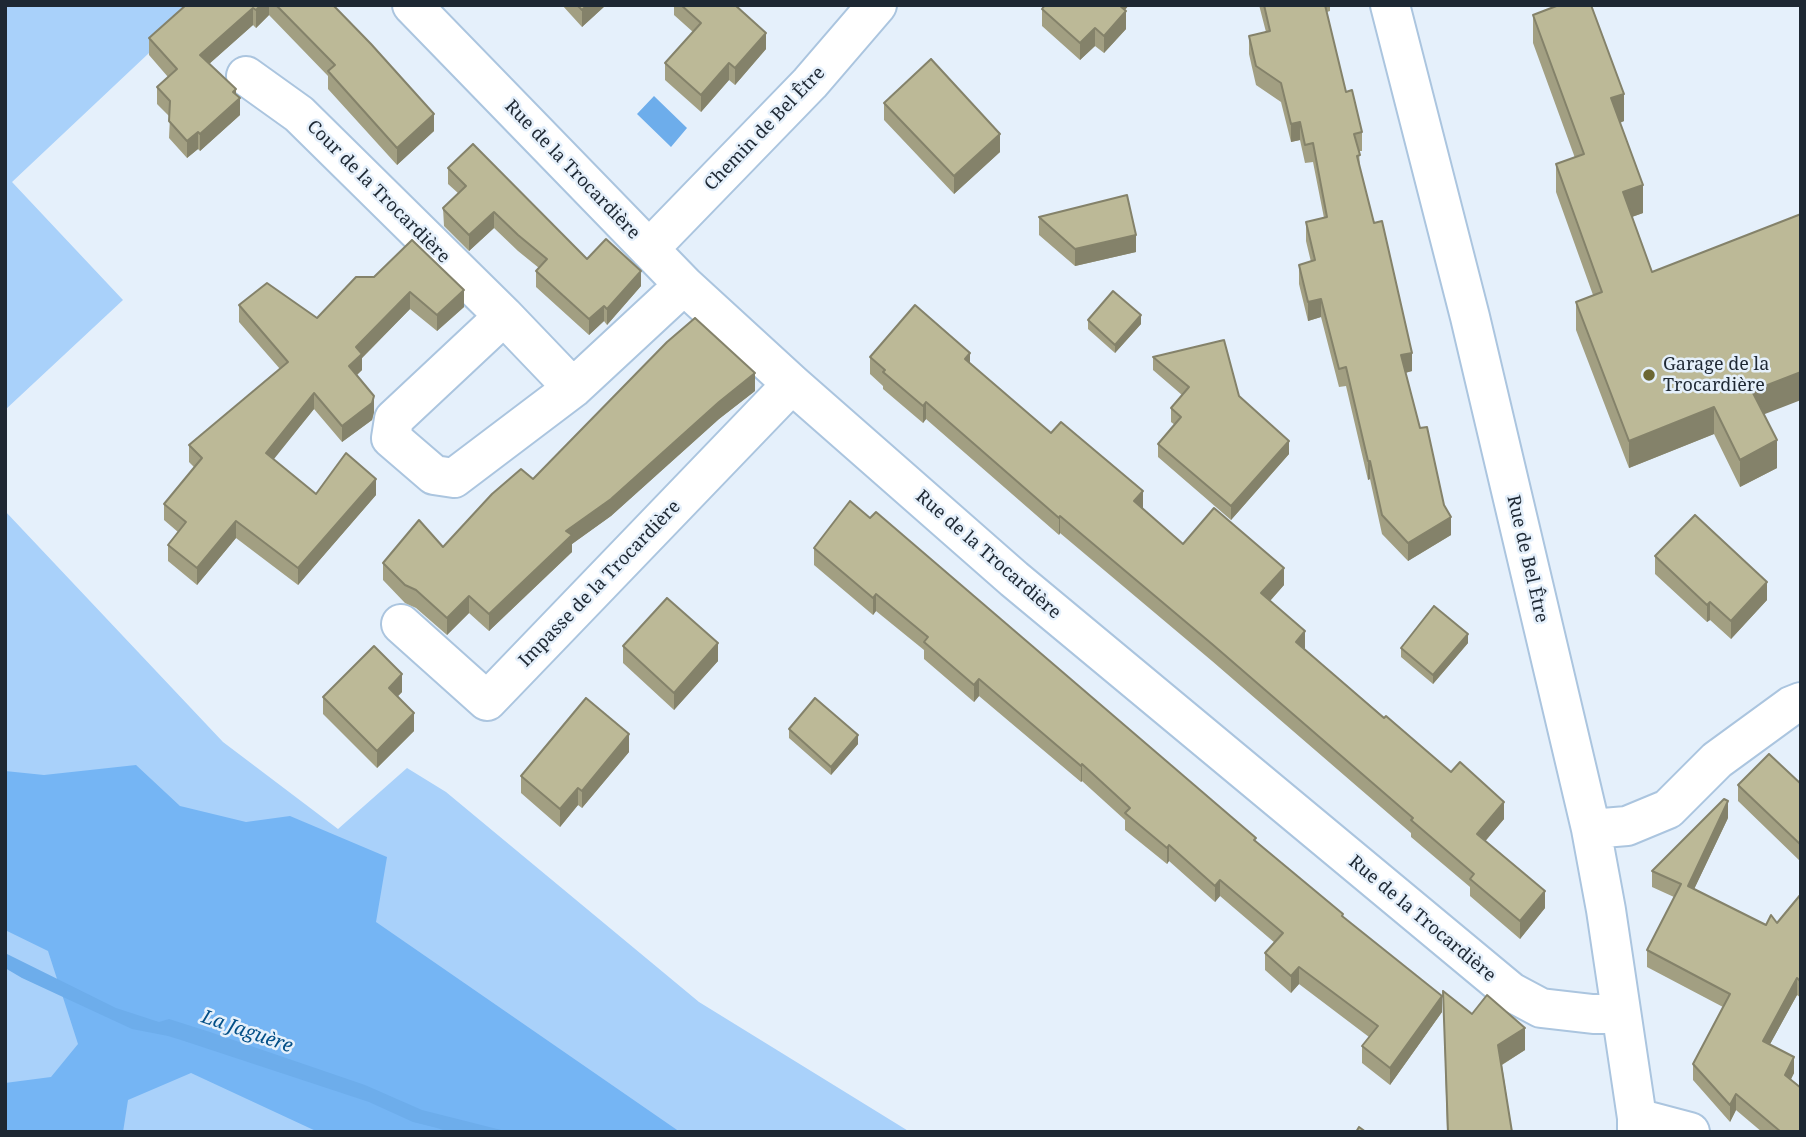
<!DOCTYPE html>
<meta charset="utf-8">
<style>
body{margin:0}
#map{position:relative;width:1806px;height:1137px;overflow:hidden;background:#e5f0fb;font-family:"Noto Serif",serif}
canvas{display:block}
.frame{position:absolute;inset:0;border:7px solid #1e2833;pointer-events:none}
</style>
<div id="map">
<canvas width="1806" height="1137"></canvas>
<div class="frame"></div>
</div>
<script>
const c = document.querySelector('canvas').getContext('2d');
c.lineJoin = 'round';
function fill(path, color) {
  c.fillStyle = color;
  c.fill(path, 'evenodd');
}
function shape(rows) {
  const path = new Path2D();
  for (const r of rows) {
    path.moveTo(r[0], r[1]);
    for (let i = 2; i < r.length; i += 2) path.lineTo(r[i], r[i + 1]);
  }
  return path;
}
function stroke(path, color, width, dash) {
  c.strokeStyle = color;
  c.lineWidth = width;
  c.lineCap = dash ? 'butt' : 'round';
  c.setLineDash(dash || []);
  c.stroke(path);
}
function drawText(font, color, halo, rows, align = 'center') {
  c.font = font + ' "Noto Serif",serif';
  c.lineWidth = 5;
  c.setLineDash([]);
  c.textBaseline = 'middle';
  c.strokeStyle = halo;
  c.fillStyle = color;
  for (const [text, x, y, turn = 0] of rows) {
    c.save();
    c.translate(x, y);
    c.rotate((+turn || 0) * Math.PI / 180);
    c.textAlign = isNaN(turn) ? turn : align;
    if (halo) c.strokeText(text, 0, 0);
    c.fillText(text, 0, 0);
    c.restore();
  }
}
fill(shape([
 [5,5,200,5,12,182,123,300,5,410],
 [5,511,223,742,338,829,407,768,446,792,699,1002,910,1132,5,1132]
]), '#a9d1fa');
fill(shape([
 [136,765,180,806,246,822,290,816,387,857,376,922,680,1132,318,1132,191,1073,128,1100,123,1132,5,1132,5,1083,51,1077,78,1044,48,951,5,930,5,771,44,775]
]), '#75b5f4');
fill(shape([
 [654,96,687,128,671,147,637,114],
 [5,953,116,1008,159,1022,169,1019,210,1032,365,1085,422,1110,509,1132,449,1132,437,1128,413,1122,369,1102,181,1040,168,1036,132,1029,22,978,5,968]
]), '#6dadeb');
const minor = shape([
 [412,5,684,285,792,384,1014,579,1511,992,1541,1008,1593,1014,1621,1014],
 [1390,5,1470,317,1591,829,1606,910,1637,1118,1637,1132],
 [246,76,299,114,504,316],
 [649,249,810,83,877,5],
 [573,388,504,316,394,419,391,438,434,475,454,478,573,388,684,285],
 [401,624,487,701,792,384],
 [1591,829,1627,826,1668,809,1717,760,1791,706,1801,702],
 [1637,1118,1690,1132]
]);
stroke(minor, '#abc5df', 42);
stroke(minor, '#fff', 38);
fill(shape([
 [186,5,333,5,434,131,397,165,328,89,328,76,269,15,256,28,253,25,209,64,236,94,240,115,200,151,198,149,187,158,169,138,170,117,157,104,157,87,168,77,149,55,149,38],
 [562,5,606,5,582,27],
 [674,5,735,5,766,49,735,85,729,80,701,112,665,80,665,63,693,32,674,15],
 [1045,5,1129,5,1125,10,1126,29,1104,53,1095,46,1080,60,1042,26,1042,9],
 [1259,5,1330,5,1330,11,1327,12,1346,92,1362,132,1362,151,1359,151,1360,168,1412,371,1405,373,1420,428,1444,505,1451,535,1408,561,1382,534,1370,479,1368,480,1346,386,1339,387,1321,317,1308,321,1299,284,1299,265,1311,262,1306,241,1306,222,1324,218,1313,162,1305,163,1300,140,1291,142,1281,102,1256,85,1249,54,1249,36,1266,32],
 [1533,15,1624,121,1620,123,1643,213,1632,217,1652,272,1764,414,1777,468,1740,487,1714,434,1629,468,1576,330,1576,302,1593,295,1556,192,1556,164,1575,158,1533,43],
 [884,103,1000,152,954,194,884,120],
 [448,168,587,259,641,286,607,325,604,321,589,335,536,287,536,271,539,268,518,251,494,228,469,251,444,226,443,208,458,193,448,184],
 [1039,217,1136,252,1075,266,1039,235],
 [356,277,464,307,437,331,410,309,362,358,362,370,357,375,374,412,372,420,342,442,314,409,273,459,316,494,376,495,298,585,236,538,197,585,168,561,168,545,178,532,164,520,164,504,194,467,189,462,189,445,280,369,239,322,239,305,317,318],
 [1088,320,1141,324,1115,353,1088,329],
 [870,357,970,364,1051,433,1143,508,1142,509,1183,544,1284,585,1270,601,1305,648,1304,649,1504,819,1485,841,1545,908,1520,939,1470,896,1470,887,1411,837,1411,833,1212,661,1060,533,1059,535,926,419,923,423,883,389,883,386,870,374],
 [1153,357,1239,396,1289,454,1231,520,1158,457,1158,444,1175,425,1171,422,1171,408,1182,395,1153,370],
 [755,391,719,419,611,516,572,544,572,552,489,631,469,613,447,635,416,608,405,603,383,580,383,563,443,547,533,479],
 [870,518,1256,841,1343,917,1442,1012,1390,1085,1362,1063,1362,1046,1369,1037,1299,984,1291,993,1265,970,1265,953,1275,943,1220,896,1215,902,1169,861,1167,864,1125,830,1125,820,1082,781,1081,782,979,696,974,702,924,659,924,650,876,611,873,615,814,565,814,548],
 [1655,556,1767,600,1731,639,1710,620,1707,622,1655,574],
 [1468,643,1433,684,1401,657,1401,648],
 [623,646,718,661,674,710,623,663],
 [402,692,397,697,414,731,377,768,323,714,323,697],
 [789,729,858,744,831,775,789,738],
 [629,752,582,808,578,805,560,827,521,793,521,776],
 [1801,784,1801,862,1738,801,1738,785],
 [1728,818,1694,889,1766,925,1777,923,1801,894,1801,998,1797,995,1770,1044,1794,1073,1791,1079,1801,1132,1762,1132,1736,1110,1730,1122,1693,1080,1693,1064,1723,1007,1647,967,1647,950,1674,897,1652,887,1652,871],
 [1443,991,1472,1014,1525,1050,1502,1065,1512,1132,1447,1132]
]), '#a29f82');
fill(shape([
 [261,5,269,5,269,15,256,28,256,10],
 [587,5,606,5,582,27,582,10],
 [1116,5,1129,5,1116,20],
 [253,8,253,25,200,72,200,55],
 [1126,11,1126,29,1104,53,1104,36],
 [1095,28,1095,46,1080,60,1080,43],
 [766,33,766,49,735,85,735,68],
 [729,63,729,80,701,112,701,95],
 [236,89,236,101,240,98,240,115,200,151,200,134],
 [1624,94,1624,121,1611,126,1611,98],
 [434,114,434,131,397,165,397,148],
 [1300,122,1300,140,1291,142,1291,124],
 [198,132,198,149,187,158,187,141],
 [1000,134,1000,152,954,194,954,176],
 [1643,185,1643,213,1623,220,1623,192],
 [494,212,494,228,469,251,469,235],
 [1136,235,1136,252,1075,266,1075,249],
 [641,271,641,286,607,325,607,309],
 [464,290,464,307,437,331,437,315],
 [410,292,410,309,362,358,362,370,349,382,349,366,356,347],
 [1321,299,1321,317,1308,321,1308,302],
 [604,306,604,321,589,335,589,319],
 [1141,315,1141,324,1115,353,1115,345],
 [970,353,970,370,965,359],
 [1412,353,1412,371,1401,374,1401,355],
 [1801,372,1801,400,1752,419,1752,391],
 [755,373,755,391,719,419,611,516,572,544,572,552,489,631,489,614,566,531,719,402],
 [314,393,314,409,266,469,266,453],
 [374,396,374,412,372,420,342,442,342,426],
 [926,402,926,419,923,423,923,406],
 [1714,407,1714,434,1629,468,1629,441],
 [1777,440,1777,468,1740,487,1740,460],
 [1289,441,1289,454,1231,520,1231,506],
 [1368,461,1370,461,1370,479,1368,480],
 [376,479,376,495,298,585,298,568],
 [1143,491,1143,508,1134,518,1134,501],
 [1060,516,1060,533,1059,535,1059,518],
 [1451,517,1451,535,1408,561,1408,543],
 [236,521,236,538,197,585,197,568],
 [1284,568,1284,585,1261,611,1261,593],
 [1767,582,1767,600,1731,639,1731,621],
 [876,594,876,611,873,615,873,598],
 [469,596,469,613,447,635,447,618],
 [1710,602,1710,620,1707,622,1707,605],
 [1305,631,1305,648,1296,659,1296,642],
 [1468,634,1468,643,1433,684,1433,675],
 [718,643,718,661,674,710,674,693],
 [402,674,402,692,389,705,389,688],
 [979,679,979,696,974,702,974,685],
 [414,713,414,731,377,768,377,751],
 [629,734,629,752,582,808,582,791],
 [858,735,858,744,831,775,831,767],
 [1082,764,1082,781,1081,782,1081,766],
 [578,788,578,805,560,827,560,809],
 [1728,801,1728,818,1688,902,1688,886],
 [1504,802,1504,819,1477,851,1477,834],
 [1169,845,1169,861,1167,864,1167,848],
 [1220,880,1220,896,1215,902,1215,886],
 [1545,891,1545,908,1520,939,1520,921],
 [1299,967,1299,984,1291,993,1291,976],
 [1797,978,1797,995,1763,1057,1763,1041],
 [1442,996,1442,1012,1390,1085,1390,1068],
 [1525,1028,1525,1050,1498,1067,1498,1045],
 [1794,1057,1794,1073,1785,1091,1785,1075],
 [1736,1094,1736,1110,1730,1122,1730,1105]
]), '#84826a');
const building = shape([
 [186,5,261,5,256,10,253,8,200,55,236,89,233,92,240,98,200,134,198,132,187,141,169,121,170,101,157,87,177,69,149,38,186,5],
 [276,5,333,5,371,44,434,114,397,148,328,71,335,65,276,5],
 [577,5,587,5,582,10,577,5],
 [681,5,735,5,766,33,735,68,729,63,701,95,665,63,701,23,681,5],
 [1045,5,1119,5,1126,11,1104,36,1095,28,1080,43,1042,9,1045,5],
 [1264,5,1325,5,1346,92,1352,90,1362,132,1354,134,1360,155,1357,156,1374,223,1382,221,1412,353,1401,355,1420,428,1427,427,1444,505,1451,517,1408,543,1382,515,1370,461,1368,461,1346,367,1339,369,1321,299,1308,302,1299,265,1315,260,1306,222,1327,217,1313,143,1305,145,1300,122,1291,124,1281,83,1256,66,1249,36,1270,31,1264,5],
 [1559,5,1591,5,1624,94,1611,98,1643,185,1623,192,1652,272,1801,214,1801,372,1752,391,1777,440,1740,460,1714,407,1629,441,1576,302,1602,292,1556,164,1584,154,1533,15,1559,5],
 [931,59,1000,134,954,176,884,103,931,59],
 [473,144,587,259,606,239,641,271,607,309,604,306,589,319,536,271,547,259,518,235,494,212,469,235,444,210,443,208,466,186,448,168,473,144],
 [1127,195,1136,235,1075,249,1039,217,1127,195],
 [412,240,464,290,437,315,410,292,356,347,362,354,349,366,374,396,372,403,342,426,314,393,266,453,316,494,346,453,376,479,298,568,236,521,197,568,168,545,186,522,164,504,202,458,189,445,288,362,239,305,267,283,317,318,356,277,374,277,412,240],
 [1113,291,1141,315,1115,345,1088,320,1113,291],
 [915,305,970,353,965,359,1051,433,1061,422,1143,491,1134,501,1183,544,1214,508,1284,568,1261,593,1305,631,1296,642,1384,718,1386,716,1451,772,1460,762,1504,802,1477,834,1545,891,1520,921,1470,879,1474,874,1411,820,1413,818,1212,644,1060,516,1059,518,926,402,923,406,883,372,885,370,870,357,915,305],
 [695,318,755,373,719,402,611,499,566,531,572,535,489,614,469,596,447,618,416,590,405,585,383,563,419,520,443,547,492,494,521,469,533,479,667,342,695,318],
 [1224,340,1239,396,1289,441,1231,506,1158,444,1181,417,1171,408,1189,387,1153,357,1224,340],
 [850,501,870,518,876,512,1256,838,1254,840,1343,914,1342,916,1442,996,1390,1068,1362,1046,1378,1026,1299,967,1291,976,1265,953,1283,933,1220,880,1215,886,1169,845,1167,848,1125,813,1130,808,1082,764,1081,766,979,679,974,685,924,642,928,637,876,594,873,598,814,548,850,501],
 [1695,515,1767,582,1731,621,1710,602,1707,605,1655,556,1695,515],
 [667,598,718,643,674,693,623,646,667,598],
 [1434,606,1468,634,1433,675,1401,648,1434,606],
 [374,646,402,674,389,688,414,713,377,751,323,697,374,646],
 [586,698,629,734,582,791,578,788,560,809,521,776,586,698],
 [815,698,858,735,831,767,789,729,815,698],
 [1769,754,1801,784,1801,845,1738,785,1769,754],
 [1724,799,1728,801,1688,886,1766,925,1771,915,1777,923,1801,894,1801,982,1797,978,1763,1041,1794,1057,1785,1075,1801,1088,1801,1132,1781,1132,1736,1094,1730,1105,1693,1064,1730,994,1647,950,1681,884,1652,871,1724,799],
 [1443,991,1472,1014,1487,995,1525,1028,1498,1045,1512,1132,1448,1132,1443,991],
 [1359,1127,1366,1132,1356,1132,1359,1127]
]);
fill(building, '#bcb997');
stroke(building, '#84826a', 2);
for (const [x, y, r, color] of [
 [1649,375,7,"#6c6734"]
]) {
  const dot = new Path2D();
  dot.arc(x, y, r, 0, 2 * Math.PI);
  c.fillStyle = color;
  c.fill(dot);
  stroke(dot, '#e5f0fb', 2.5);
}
drawText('18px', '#1e2833', '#e5f0fb', [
 ["Chemin de Bel Être",765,129,-46],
 ["Rue de la Trocardière",572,170,46],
 ["Cour de la Trocardière",378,192,45],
 ["Rue de la Trocardière",988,555,41],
 ["Rue de Bel Être",1527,559,77],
 ["Impasse de la Trocardière",600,584,-46],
 ["Rue de la Trocardière",1422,919,40]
]);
drawText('18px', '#1e2833', '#e5f0fb', [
 ["Garage de la",1663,365],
 ["Trocardière",1663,386]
], 'left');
drawText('italic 19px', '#034f87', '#e5f0fb', [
 ["La Jaguère",247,1032,19]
]);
</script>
